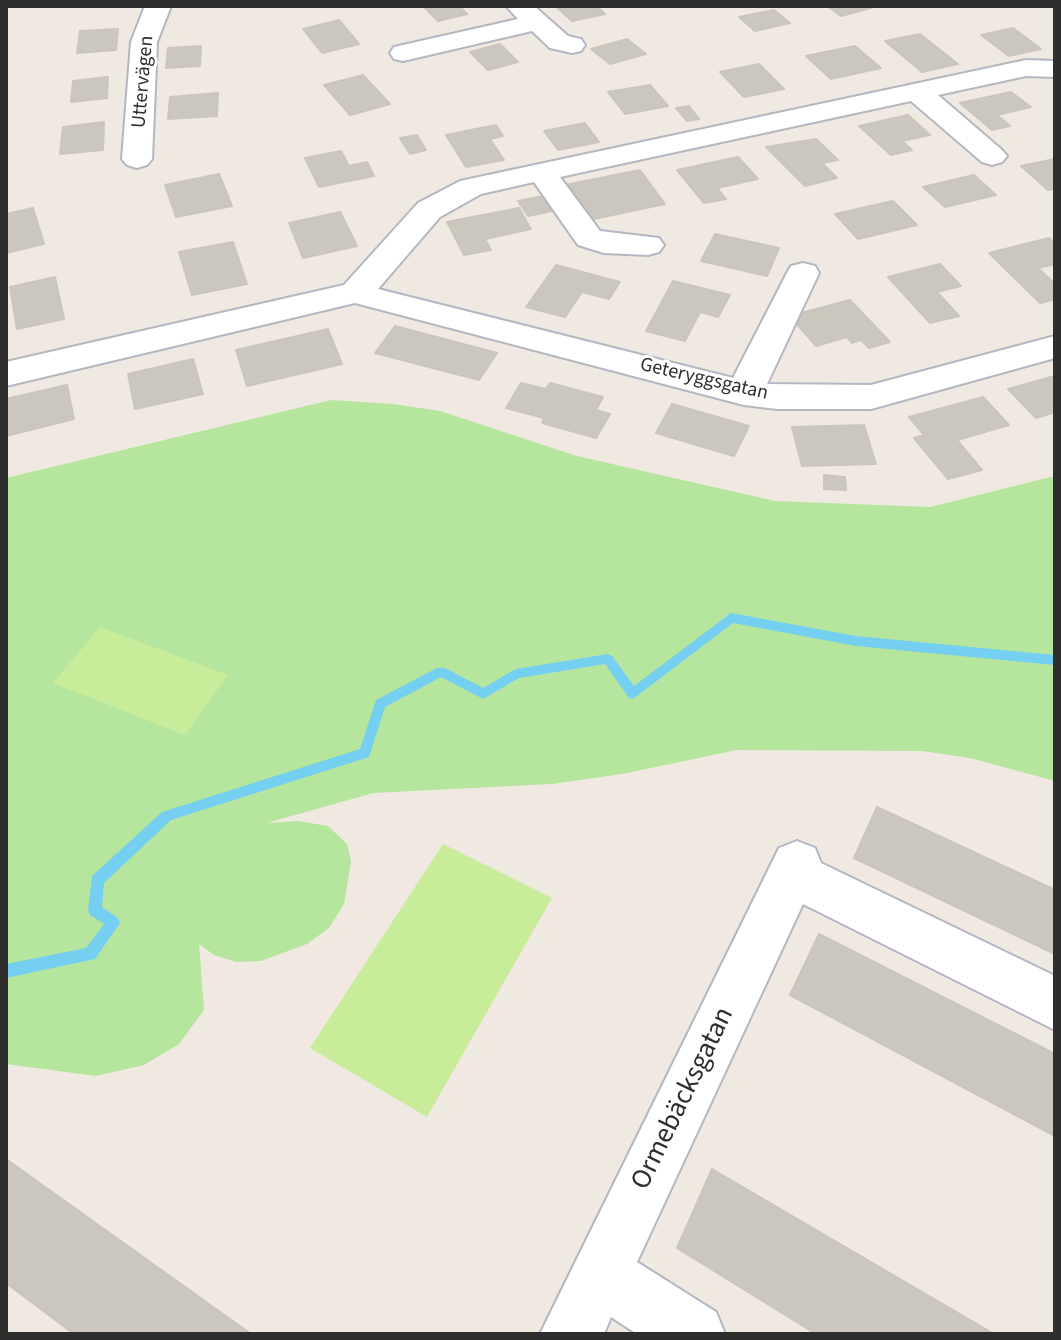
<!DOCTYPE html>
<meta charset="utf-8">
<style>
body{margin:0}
#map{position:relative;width:1061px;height:1340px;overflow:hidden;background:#efe9e1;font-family:"Source Sans 3",sans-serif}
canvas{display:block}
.frame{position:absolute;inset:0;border:8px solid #2e2e2e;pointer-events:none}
</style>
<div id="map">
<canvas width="1061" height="1340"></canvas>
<div class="frame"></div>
</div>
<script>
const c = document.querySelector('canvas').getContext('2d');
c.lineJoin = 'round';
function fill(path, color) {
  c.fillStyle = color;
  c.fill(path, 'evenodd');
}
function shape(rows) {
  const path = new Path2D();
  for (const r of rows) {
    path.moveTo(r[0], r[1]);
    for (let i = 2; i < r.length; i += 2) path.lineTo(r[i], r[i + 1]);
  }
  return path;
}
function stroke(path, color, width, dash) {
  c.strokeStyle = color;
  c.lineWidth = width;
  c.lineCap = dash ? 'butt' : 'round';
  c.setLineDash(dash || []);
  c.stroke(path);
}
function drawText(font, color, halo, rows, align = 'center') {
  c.font = font + ' "Source Sans 3",sans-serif';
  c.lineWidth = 6;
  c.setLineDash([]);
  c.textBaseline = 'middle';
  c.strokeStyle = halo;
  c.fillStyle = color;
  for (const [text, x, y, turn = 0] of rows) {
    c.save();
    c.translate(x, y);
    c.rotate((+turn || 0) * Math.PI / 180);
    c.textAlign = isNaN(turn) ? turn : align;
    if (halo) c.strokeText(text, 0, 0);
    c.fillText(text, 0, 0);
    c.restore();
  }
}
fill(shape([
 [331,400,393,404,440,411,577,456,775,501,930,507,1055,476,1055,781,970,758,922,751,737,750,622,774,552,784,373,793,267,823,298,821,328,826,347,844,351,861,344,904,329,928,307,944,261,961,236,962,214,955,199,944,204,1010,179,1044,144,1065,96,1076,6,1064,6,478]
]), '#b6e59e');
fill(shape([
 [100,627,228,675,185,735,53,683],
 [443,844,552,898,427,1117,310,1048]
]), '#c9ec9a');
fill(shape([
 [731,613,856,636,1055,655,1055,665,856,646,733,623,633,699,629,698,605,664,519,678,483,699,441,677,385,707,369,757,171,820,104,883,102,907,118,918,120,923,95,959,6,978,6,964,86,948,104,924,90,915,88,910,92,876,162,812,360,749,376,700,437,668,445,668,483,688,516,669,608,654,612,656,634,686,731,613]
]), '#75cff0');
const building = shape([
 [423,6,459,6,467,14,438,21,423,6],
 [555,6,596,6,605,14,572,21,555,6],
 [827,6,873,6,874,7,841,16,827,6],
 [774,10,790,23,755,31,739,17,774,10],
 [339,20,359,44,322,53,303,29,339,20],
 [1013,28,1041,49,1009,56,981,35,1013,28],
 [118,29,116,50,77,53,80,31,118,29],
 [920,34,958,64,922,72,885,41,920,34],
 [627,39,646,54,610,64,591,49,627,39],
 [500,44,518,62,488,70,470,52,500,44],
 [201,46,200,66,166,68,168,48,201,46],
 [855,46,881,68,831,79,806,56,855,46],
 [759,64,784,89,744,97,720,72,759,64],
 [363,75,390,104,350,115,324,85,363,75],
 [108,77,107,98,71,102,73,81,108,77],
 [650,85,668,106,625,114,608,92,650,85],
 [1011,92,1031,107,997,115,1010,126,992,130,960,103,1011,92],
 [218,93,217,116,168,119,170,97,218,93],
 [689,106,699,119,687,121,676,108,689,106],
 [908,115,930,135,902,141,912,150,891,155,859,126,908,115],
 [104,122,103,150,60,154,63,127,104,122],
 [585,123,599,142,558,150,544,131,585,123],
 [496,125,503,136,490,139,504,160,466,167,446,135,496,125],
 [417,135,426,150,410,154,400,138,417,135],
 [816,139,838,160,822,163,837,178,805,186,766,147,816,139],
 [341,151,349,166,367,162,374,176,319,187,305,158,341,151],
 [738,157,758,179,717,188,726,199,704,203,677,170,738,157],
 [1055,159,1055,189,1048,190,1021,166,1055,159],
 [640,170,665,204,584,221,560,186,640,170],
 [219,174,232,206,176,217,165,185,219,174],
 [974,175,996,195,945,207,923,187,974,175],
 [543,196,552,211,528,216,518,201,543,196],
 [893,201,917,225,858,239,835,214,893,201],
 [33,208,44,244,6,253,6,214,33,208],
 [519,208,531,229,485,239,491,250,464,255,447,222,519,208],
 [340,212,357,246,303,258,289,223,340,212],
 [715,234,779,248,767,276,701,261,715,234],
 [1049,238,1055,244,1055,264,1038,268,1055,284,1055,299,1040,303,989,253,1049,238],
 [233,242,247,284,192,295,179,252,233,242],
 [940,264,961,286,937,292,959,316,930,323,888,277,940,264],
 [556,265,620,282,609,299,582,292,565,317,526,307,556,265],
 [55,277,64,319,17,329,10,287,55,277],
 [673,281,730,295,718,317,700,312,685,341,646,331,673,281],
 [850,300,890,342,869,348,861,340,852,343,847,337,816,346,790,316,850,300],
 [395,326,497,353,479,380,375,353,395,326],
 [328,329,342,364,247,386,236,350,328,329],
 [193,359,203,394,135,409,128,374,193,359],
 [1055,376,1055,412,1036,418,1008,389,1055,376],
 [521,383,546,389,550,383,603,397,596,410,610,414,596,438,542,423,544,418,506,408,521,383],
 [67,385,74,419,6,436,6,399,67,385],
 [983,397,1009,425,957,440,982,470,948,479,914,438,924,435,909,417,983,397],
 [672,404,749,426,734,456,656,433,672,404],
 [864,425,876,464,802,466,792,427,864,425],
 [824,475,845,477,846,490,824,489,824,475],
 [877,807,1055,890,1055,954,854,858,877,807],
 [819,934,1055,1054,1055,1136,790,995,819,934],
 [6,1159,251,1334,74,1334,6,1283,6,1159],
 [712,1169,994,1334,816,1334,677,1248,712,1169]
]);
fill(building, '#cbc7bf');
stroke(building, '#cbc5ba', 2);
const minor = shape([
 [145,6,171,6,157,42,152,159,147,165,137,168,127,165,122,159,131,42,145,6],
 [506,6,534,6,568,36,581,39,585,45,581,51,572,53,550,48,532,31,403,61,394,59,390,53,394,47,518,19,506,6],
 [1026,60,1055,61,1055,77,1026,76,938,95,1002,150,1007,156,1002,162,992,165,982,162,911,101,560,177,600,231,659,238,664,245,659,252,648,255,604,253,578,245,534,182,481,194,440,217,378,289,733,378,787,273,791,266,803,263,815,266,819,273,767,384,871,385,1055,336,1055,358,871,409,777,409,744,405,355,303,6,386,6,362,344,285,418,203,460,181,1026,60],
 [797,841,815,848,821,863,1055,976,1055,1030,803,904,637,1262,716,1312,725,1334,637,1334,611,1317,604,1334,540,1334,779,848,797,841]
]);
stroke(minor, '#b4b7c1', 4);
fill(minor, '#fff');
drawText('20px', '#2e2e2e', '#fff', [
 ["Uttervägen",144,82,-85],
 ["Geteryggsgatan",704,380,13]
]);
drawText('28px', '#2e2e2e', '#fff', [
 ["Ormebäcksgatan",684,1099,-64]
]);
</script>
